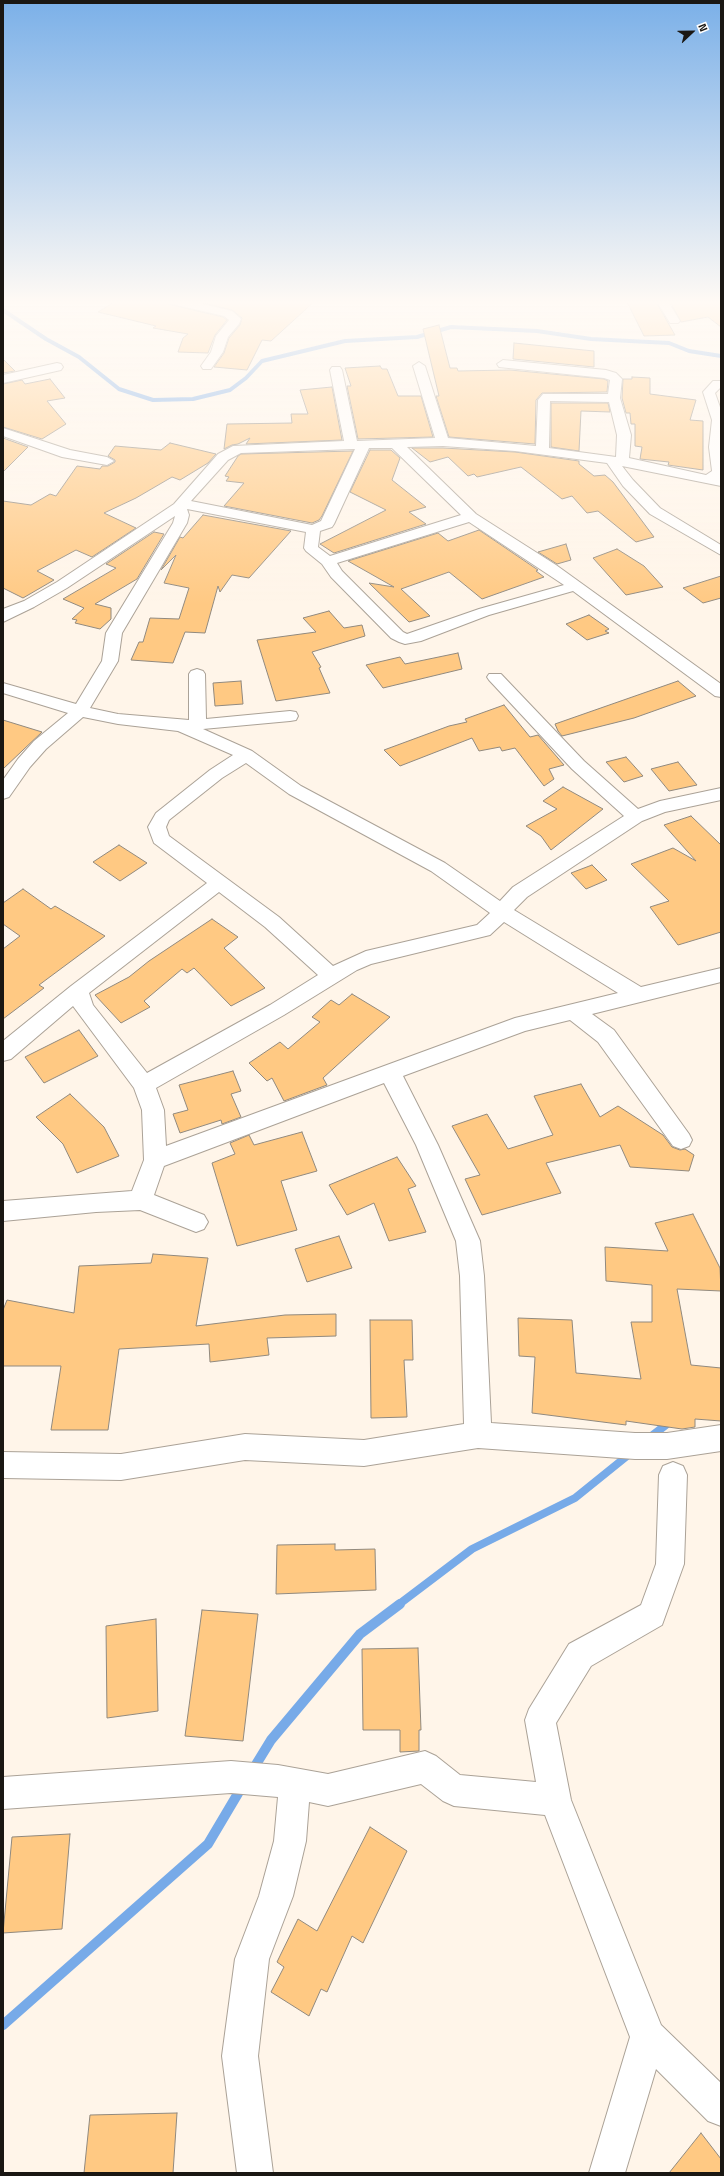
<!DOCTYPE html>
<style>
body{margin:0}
#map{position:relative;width:724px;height:2176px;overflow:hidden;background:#fff5e9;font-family:"Titillium Web",sans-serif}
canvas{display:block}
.frame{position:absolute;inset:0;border:4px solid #1a1713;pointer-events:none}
.north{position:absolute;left:672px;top:12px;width:40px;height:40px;-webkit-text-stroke:3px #fff;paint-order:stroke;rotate:68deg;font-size:11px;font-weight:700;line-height:16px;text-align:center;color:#1a1713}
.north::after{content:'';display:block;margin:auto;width:14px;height:18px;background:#1a1713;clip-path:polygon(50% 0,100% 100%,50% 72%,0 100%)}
</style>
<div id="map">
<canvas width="724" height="2176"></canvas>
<div class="frame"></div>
<div class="north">N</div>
</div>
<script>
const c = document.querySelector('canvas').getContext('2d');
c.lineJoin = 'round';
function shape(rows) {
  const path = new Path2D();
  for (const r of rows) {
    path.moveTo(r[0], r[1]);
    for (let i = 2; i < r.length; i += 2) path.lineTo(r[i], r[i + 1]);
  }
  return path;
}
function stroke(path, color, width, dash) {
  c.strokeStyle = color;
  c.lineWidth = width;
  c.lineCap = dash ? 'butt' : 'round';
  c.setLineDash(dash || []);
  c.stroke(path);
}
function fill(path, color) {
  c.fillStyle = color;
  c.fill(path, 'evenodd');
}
stroke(shape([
 [3,310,46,339,79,357,119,389,153,400,193,399,230,390,246,378,262,361,345,341,417,337,451,327,537,331,591,339,669,343,689,351,721,356]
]), '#77aae8', 4);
stroke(shape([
 [649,1438,671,1421],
 [398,1605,472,1549,575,1498,632,1452]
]), '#77aae8', 8);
stroke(shape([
 [252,1771,271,1740,360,1634,400,1604],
 [3,2025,208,1844,243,1785]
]), '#77aae8', 10);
const building = shape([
 [118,300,162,300,168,304,223,317,227,320,215,335,208,353,178,352,183,338,188,334,153,328,156,326,98,312,118,300],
 [193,300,316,300,271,341,262,340,247,370,214,367,224,353,229,338,240,325,242,318,232,310,193,300],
 [626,300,655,300,675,335,644,336,626,300],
 [669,300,721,300,721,327,708,317,681,322,669,300],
 [439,325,450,368,457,368,458,371,510,370,604,379,608,381,607,392,542,393,536,400,535,444,449,437,436,396,439,396,423,329,439,325],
 [514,343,594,351,594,367,513,359,514,343],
 [3,359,15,371,3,373,3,359],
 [380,366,382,369,387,369,398,396,421,396,433,437,358,439,347,386,351,386,345,368,380,366],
 [632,377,650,378,650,394,696,400,690,420,703,421,703,470,668,465,669,462,640,459,642,447,635,446,635,424,631,424,630,413,626,413,622,398,623,379,632,379,632,377],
 [50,379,65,398,47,401,66,424,42,439,3,427,3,384,22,380,25,384,50,379],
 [332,387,342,440,246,444,250,438,238,444,232,445,224,449,227,424,292,423,291,414,308,414,300,390,332,387],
 [551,403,608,403,610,412,581,411,579,451,551,447,551,403],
 [3,438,28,447,3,472,3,438],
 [170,443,216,454,208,463,180,480,172,477,136,498,104,513,136,528,92,557,76,550,37,571,54,580,23,598,3,588,3,501,31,505,50,494,56,496,77,466,100,469,102,466,108,466,115,462,115,460,108,456,115,446,161,450,170,443],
 [412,448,443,448,515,452,579,461,579,464,594,476,605,475,613,482,654,537,636,542,598,511,587,513,572,496,562,499,521,467,477,477,474,474,468,476,448,457,430,462,412,448],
 [370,450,391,450,400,458,392,480,426,507,409,512,426,524,334,553,320,544,386,510,350,492,370,450],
 [353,451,322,516,319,520,312,523,224,506,244,483,226,481,229,477,225,476,238,456,241,454,353,451],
 [203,515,291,531,249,578,232,575,220,592,218,586,205,633,185,632,173,663,131,660,139,642,143,642,150,618,179,619,189,588,164,583,176,555,161,570,180,537,183,538,203,515],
 [479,530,538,570,536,571,544,577,482,599,449,572,401,589,430,616,409,622,369,583,394,587,348,561,438,533,448,541,479,530],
 [154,532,164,534,137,579,95,604,111,608,111,619,100,629,75,623,77,620,72,619,84,608,63,599,116,568,106,564,154,532],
 [566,544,571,560,557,564,538,552,566,544],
 [617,549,644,566,663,587,626,595,593,558,617,549],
 [721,576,721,598,703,603,683,588,721,576],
 [329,611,344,628,362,625,365,636,312,652,321,667,319,668,330,693,276,701,257,640,316,632,303,618,329,611],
 [589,615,609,629,605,631,609,633,587,640,566,624,589,615],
 [458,653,462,669,383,688,366,665,400,657,405,664,458,653],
 [241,681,243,704,215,706,213,683,241,681],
 [678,681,696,696,634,718,562,736,558,731,555,724,678,681],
 [504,705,530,737,538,735,564,765,549,769,554,779,544,786,515,748,502,751,500,747,479,751,472,738,400,766,384,750,449,726,467,722,465,719,504,705],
 [3,720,42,732,3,769,3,720],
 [626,757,643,776,624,782,606,762,626,757],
 [678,762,697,785,669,791,651,769,678,762],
 [563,787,603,809,551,850,541,836,526,826,557,809,543,801,563,787],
 [691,816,721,845,721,932,678,945,650,907,669,901,631,864,673,848,696,861,664,825,691,816],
 [119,845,147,863,120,881,93,862,119,845],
 [592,865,607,880,586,889,571,873,592,865],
 [23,889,51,909,55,906,105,936,39,985,44,988,3,1019,3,949,20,936,3,924,3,903,23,889],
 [212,919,238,937,224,948,265,988,231,1006,194,968,187,973,182,969,144,1001,150,1007,121,1023,95,995,129,977,149,961,212,919],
 [352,994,390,1017,323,1078,327,1085,284,1101,272,1078,267,1081,249,1063,280,1042,288,1049,320,1022,312,1017,331,1000,339,1005,352,994],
 [79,1030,98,1056,44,1083,25,1057,79,1030],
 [233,1071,241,1091,231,1094,241,1117,222,1124,221,1120,180,1133,173,1114,188,1110,179,1085,233,1071],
 [581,1084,600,1117,618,1106,663,1135,672,1147,680,1150,685,1149,694,1155,689,1171,630,1167,620,1145,546,1163,561,1193,482,1215,465,1179,480,1175,452,1126,487,1114,508,1149,553,1135,534,1096,581,1084],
 [70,1094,104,1127,119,1156,77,1173,63,1144,36,1117,70,1094],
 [302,1132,317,1171,281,1181,297,1230,237,1246,212,1163,235,1154,230,1143,249,1135,254,1145,302,1132],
 [397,1157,416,1186,408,1189,426,1232,389,1241,374,1203,347,1215,329,1185,397,1157],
 [693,1214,720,1268,721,1291,677,1289,691,1365,721,1368,721,1421,695,1419,695,1427,682,1429,626,1421,626,1425,532,1413,535,1357,519,1356,518,1318,572,1320,576,1373,641,1379,631,1322,652,1322,652,1285,606,1281,605,1247,668,1251,655,1223,693,1214],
 [339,1236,352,1268,307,1282,295,1249,339,1236],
 [153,1254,208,1258,196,1326,285,1315,336,1314,336,1336,267,1338,269,1355,210,1362,209,1344,119,1349,108,1430,51,1430,61,1366,3,1366,3,1310,7,1300,74,1313,79,1266,151,1263,153,1254],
 [370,1320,412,1320,413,1360,404,1360,407,1417,371,1418,370,1320],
 [335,1544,335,1550,375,1549,376,1590,276,1594,277,1545,335,1544],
 [202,1610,258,1614,243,1741,185,1736,202,1610],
 [156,1619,158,1711,107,1718,106,1626,156,1619],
 [418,1648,421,1730,419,1730,419,1751,400,1752,400,1730,363,1730,362,1649,418,1648],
 [370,1827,407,1851,363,1943,352,1936,327,1992,321,1989,309,2016,271,1992,284,1967,277,1962,298,1919,317,1931,370,1827],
 [70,1834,62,1929,3,1933,12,1837,70,1834],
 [177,2113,173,2173,84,2173,90,2115,177,2113],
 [701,2133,721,2159,721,2173,669,2173,701,2133]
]);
fill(building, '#ffc983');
stroke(building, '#91897e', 1);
const minor = shape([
 [163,300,185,300,232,311,239,317,241,319,239,324,228,337,223,352,211,369,203,369,201,366,211,352,216,336,229,320,224,316,168,303,163,300],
 [656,300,667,300,680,321,678,323,670,323,656,300],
 [503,360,606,370,616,373,622,379,620,398,631,435,629,458,706,475,712,471,709,447,712,420,703,392,713,381,721,381,721,387,715,393,721,410,721,486,622,466,633,480,660,508,721,545,721,555,650,514,623,486,607,463,515,451,443,446,407,447,476,514,556,565,721,684,721,697,715,696,573,591,489,615,421,641,405,644,399,642,391,638,331,577,322,564,306,551,304,548,306,532,187,509,189,515,187,523,122,633,118,661,90,708,118,714,189,720,189,674,191,671,197,669,203,671,205,674,206,719,290,711,296,712,298,716,296,720,290,721,203,729,252,751,301,786,445,863,500,901,513,887,624,816,572,769,489,680,487,677,489,674,501,674,584,761,638,809,660,801,721,788,721,800,665,812,642,821,527,897,514,910,641,987,721,968,721,982,592,1014,614,1030,689,1134,692,1140,689,1146,681,1149,673,1146,598,1042,570,1020,525,1031,403,1076,438,1145,480,1241,484,1276,491,1423,635,1433,667,1433,721,1425,721,1451,667,1459,635,1459,478,1448,364,1466,245,1460,121,1480,3,1478,3,1452,121,1454,245,1434,364,1440,464,1424,460,1276,456,1241,416,1145,384,1083,164,1166,154,1195,204,1215,208,1222,204,1229,196,1232,140,1210,96,1212,3,1221,3,1201,132,1191,144,1160,142,1110,134,1088,73,1006,11,1059,3,1061,3,1041,71,986,207,883,154,843,148,827,156,813,210,770,233,755,178,731,118,724,83,717,46,749,30,767,9,797,3,799,3,780,18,759,34,741,68,713,3,693,3,683,76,704,102,661,106,633,173,523,175,516,67,588,34,607,3,622,3,609,24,601,57,582,174,504,218,454,233,446,344,441,330,370,332,367,340,367,342,370,357,441,435,438,413,366,419,362,425,366,448,438,536,446,538,400,543,394,608,394,610,380,604,378,499,367,497,364,503,360],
 [550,401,609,402,617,435,616,457,549,448,550,401],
 [369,448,392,448,461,515,330,556,318,547,320,531,332,527,334,524,369,448],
 [355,449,321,521,312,525,191,501,228,460,241,453,355,449],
 [469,522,564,585,479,609,407,634,403,632,342,571,337,563,469,522],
 [246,763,289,794,431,871,490,913,477,925,366,951,333,966,279,917,169,836,166,827,169,820,222,778,246,763],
 [219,892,265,927,318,975,270,1005,147,1073,93,1005,89,993,219,892],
 [504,922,618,993,515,1018,166,1146,164,1110,156,1088,284,1015,357,970,371,964,490,935,504,922],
 [57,363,61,364,63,367,61,370,3,383,3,375,57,363],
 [3,428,70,450,107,457,114,461,107,465,62,457,3,436,3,428],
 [673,1462,683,1466,687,1475,684,1564,662,1625,591,1666,556,1723,571,1800,661,2025,721,2083,721,2126,708,2121,656,2069,625,2173,589,2173,630,2037,545,1815,454,1806,443,1801,421,1784,328,1806,309,1802,306,1841,293,1896,269,1959,258,2056,273,2173,237,2173,222,2056,235,1959,259,1896,274,1841,278,1797,231,1793,3,1809,3,1777,231,1761,278,1765,328,1774,425,1751,436,1756,460,1775,536,1782,525,1720,529,1709,569,1644,641,1605,656,1564,659,1475,663,1466,673,1462]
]);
stroke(minor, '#aba297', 2);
fill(minor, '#fff');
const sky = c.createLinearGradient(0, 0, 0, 605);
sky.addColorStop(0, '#7bb0e8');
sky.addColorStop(0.5, '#fffaf5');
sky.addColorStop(1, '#fffaf500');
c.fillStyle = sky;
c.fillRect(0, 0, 724, 605);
</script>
